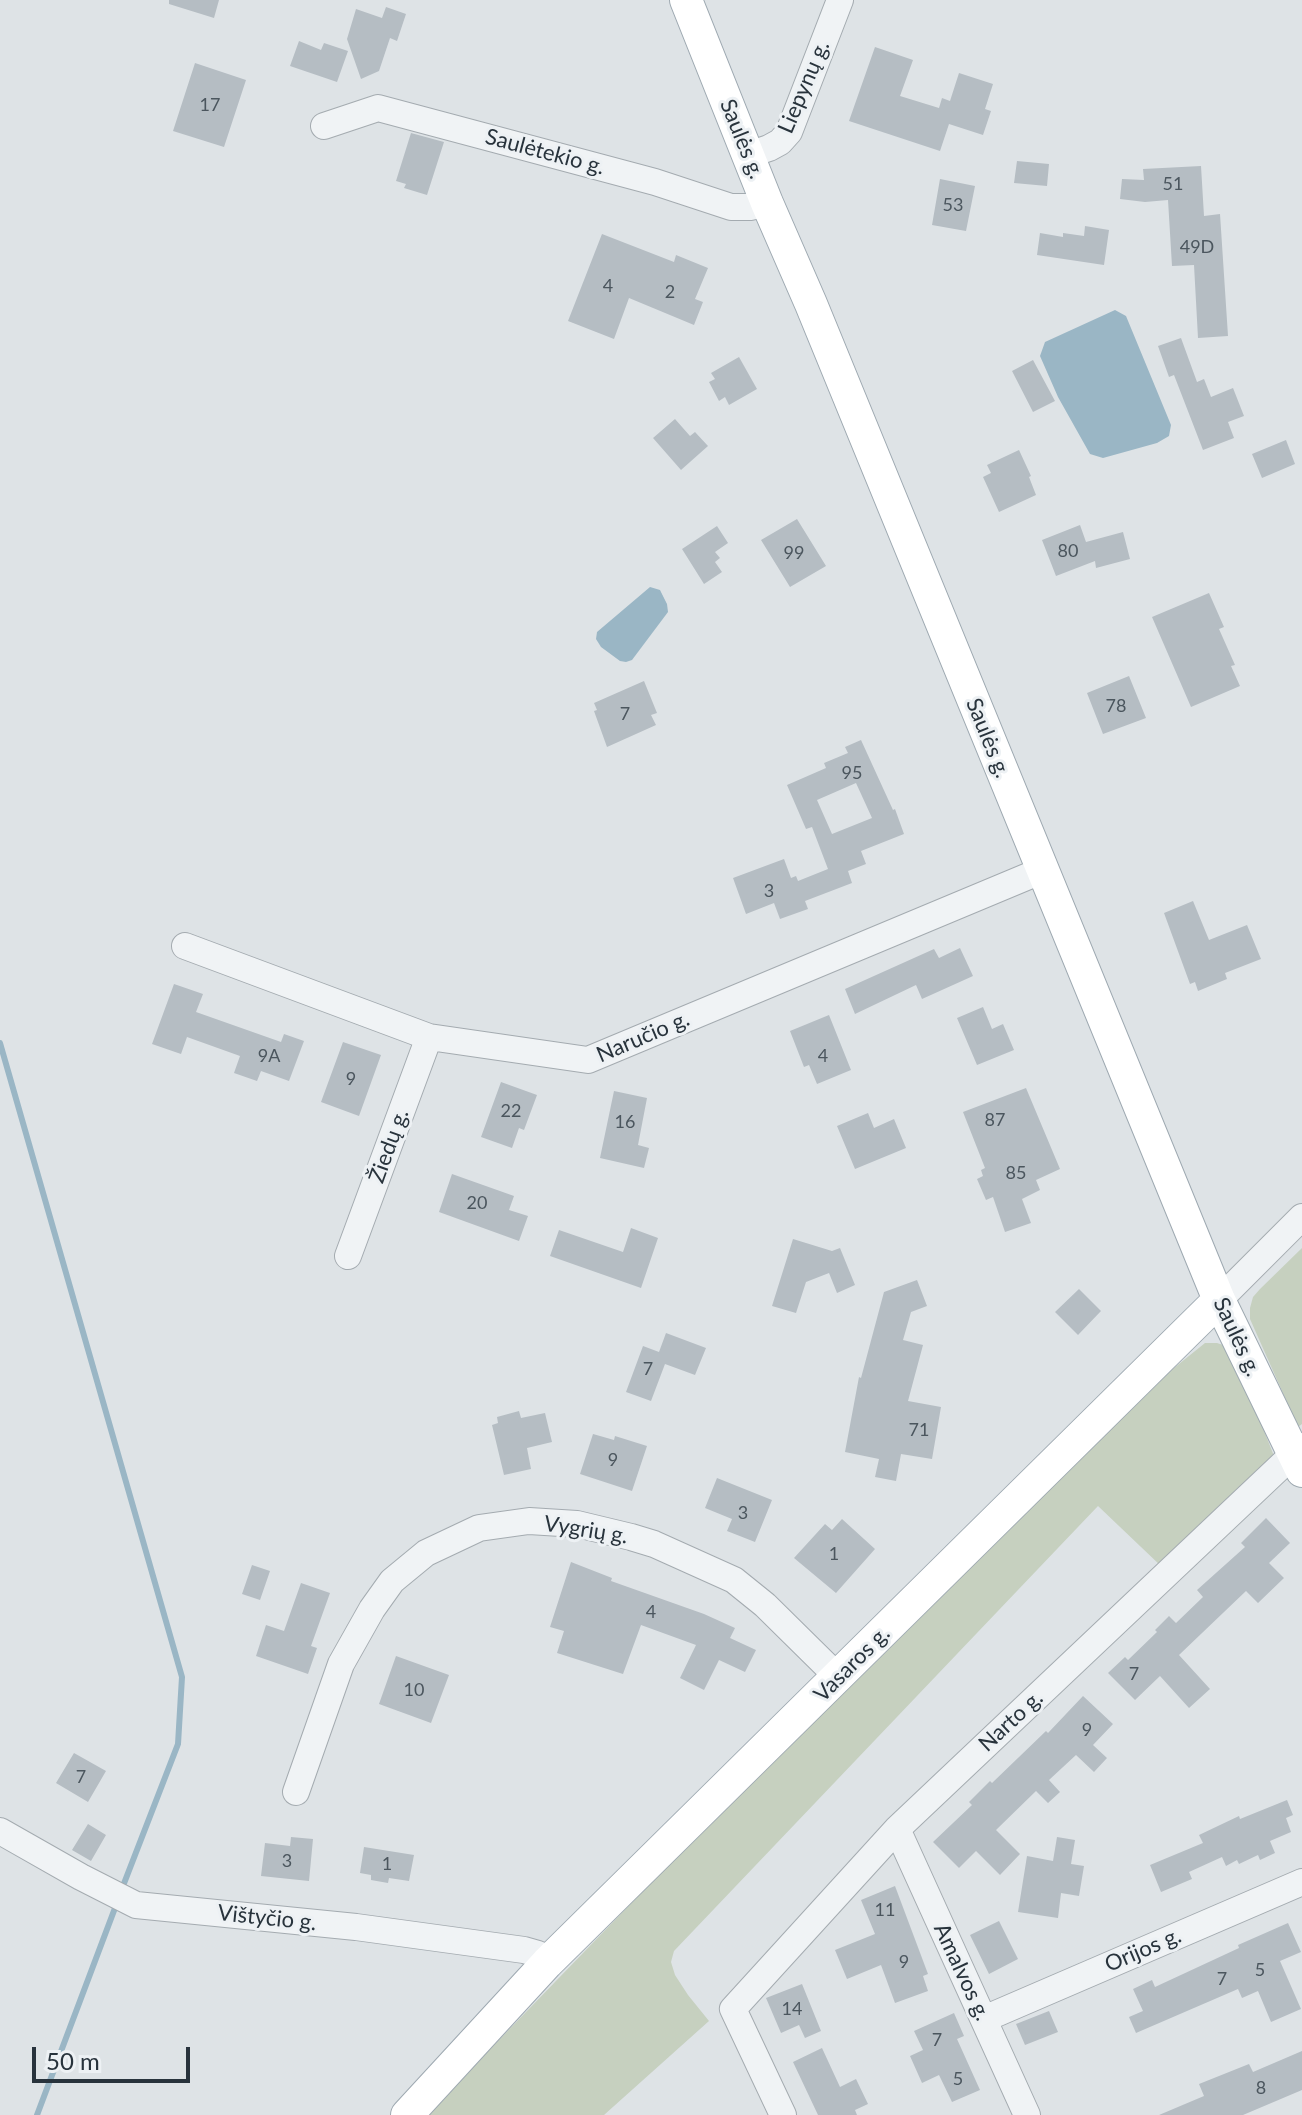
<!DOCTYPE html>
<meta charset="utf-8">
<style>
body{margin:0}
#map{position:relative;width:1302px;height:2115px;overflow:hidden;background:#dee3e6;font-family:Lato,sans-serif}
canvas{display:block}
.scale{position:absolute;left:32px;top:2047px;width:158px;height:36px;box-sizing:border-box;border:4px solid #28333c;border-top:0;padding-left:10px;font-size:24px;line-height:28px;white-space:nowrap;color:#28333c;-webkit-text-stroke:6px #edf1f4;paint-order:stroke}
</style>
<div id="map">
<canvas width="1302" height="2115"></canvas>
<div class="scale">50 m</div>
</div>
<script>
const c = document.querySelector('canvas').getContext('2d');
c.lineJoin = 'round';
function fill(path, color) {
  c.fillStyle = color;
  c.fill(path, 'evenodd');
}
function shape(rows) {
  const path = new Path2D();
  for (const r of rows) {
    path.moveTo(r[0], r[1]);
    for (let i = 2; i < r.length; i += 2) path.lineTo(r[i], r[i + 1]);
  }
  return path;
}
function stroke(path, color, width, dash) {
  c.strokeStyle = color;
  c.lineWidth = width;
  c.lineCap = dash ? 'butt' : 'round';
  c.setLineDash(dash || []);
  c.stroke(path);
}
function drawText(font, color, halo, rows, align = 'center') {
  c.font = font + ' Lato,sans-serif';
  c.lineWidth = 6;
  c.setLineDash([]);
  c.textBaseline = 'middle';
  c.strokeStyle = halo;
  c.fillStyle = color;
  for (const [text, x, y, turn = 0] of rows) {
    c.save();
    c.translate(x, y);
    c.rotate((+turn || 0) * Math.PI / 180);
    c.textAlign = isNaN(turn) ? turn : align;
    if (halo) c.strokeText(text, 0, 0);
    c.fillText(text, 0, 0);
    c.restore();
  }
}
fill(shape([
 [1302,1248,1302,1424,1298,1427,1250,1319,1250,1308,1253,1297,1260,1289],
 [1205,1343,1217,1343,1226,1346,1234,1355,1274,1456,1162,1567,1098,1506,674,1951,671,1962,675,1975,688,1995,709,2021,604,2115,429,2115,467,2073,672,1861,888,1650,1143,1393]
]), '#c6d0bf');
fill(shape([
 [1115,310,1126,316,1171,425,1169,436,1157,443,1103,458,1090,454,1058,397,1040,356,1045,342],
 [650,587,660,590,667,604,668,612,632,660,626,662,620,661,601,647,596,639,597,632]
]), '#9ab6c5');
stroke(shape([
 [0,1043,182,1677,178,1744,123,1886],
 [37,2115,115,1908]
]), '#9ab6c5', 6);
fill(shape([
 [169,0,219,0,214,18,169,4],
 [386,7,406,14,397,41,390,38,379,71,361,79,347,39,356,9,382,18],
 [299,41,321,50,324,43,348,51,337,82,290,66],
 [875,47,913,60,900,96,939,108,942,98,950,101,959,73,993,84,985,109,991,111,983,135,949,124,940,151,849,121],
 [195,63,246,80,224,147,173,131],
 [411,133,444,142,427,195,404,188,406,184,396,181],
 [1017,161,1049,164,1047,186,1014,183],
 [1201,166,1204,216,1220,214,1228,336,1198,338,1194,265,1172,266,1168,200,1145,202,1120,199,1122,179,1144,180,1143,169],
 [940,179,975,186,966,231,932,225],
 [1085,226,1109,230,1104,265,1037,255,1040,233,1063,237,1063,233,1084,236],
 [602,234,674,262,676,255,708,268,695,299,703,302,694,325,629,298,614,339,568,321],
 [1181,338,1197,382,1204,379,1211,397,1233,388,1244,416,1228,422,1234,438,1203,450,1174,375,1169,377,1158,346],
 [739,357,757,389,729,405,725,397,719,401,709,382,715,379,711,373],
 [1033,360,1055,401,1033,412,1012,371],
 [675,419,690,436,695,432,708,446,681,470,653,438],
 [1286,440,1295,464,1262,478,1252,454],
 [1019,450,1031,476,1029,477,1036,495,999,512,983,477,991,473,987,465],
 [797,519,826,566,790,587,761,540],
 [1080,525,1086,542,1123,532,1130,559,1096,568,1095,561,1056,576,1042,540],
 [717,526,728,543,715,552,720,558,715,562,722,572,704,584,682,549],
 [1209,593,1224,627,1219,629,1235,665,1231,666,1240,686,1191,707,1152,617],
 [1129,676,1146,718,1103,734,1087,693],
 [644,681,657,713,651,715,656,725,607,747,594,711,597,710,594,703],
 [861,740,893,810,895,809,904,834,861,851,866,864,848,871,852,883,805,901,808,909,780,919,774,903,746,914,733,878,784,859,791,878,796,876,798,881,828,869,812,827,806,829,787,785,826,768,824,763,848,753,845,747],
 [856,783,872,818,832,834,817,800],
 [1193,901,1209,940,1247,925,1261,959,1225,973,1227,979,1198,991,1195,982,1190,984,1164,913],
 [960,948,973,976,922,999,916,985,855,1014,845,989,934,949,939,958],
 [174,984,203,994,196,1012,281,1042,284,1034,304,1041,289,1081,261,1071,257,1081,234,1073,240,1056,187,1037,181,1054,152,1044],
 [983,1007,992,1029,1003,1024,1014,1050,977,1065,957,1018],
 [829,1015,851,1070,817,1084,809,1065,804,1067,790,1031],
 [343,1042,381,1055,359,1116,321,1102],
 [501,1082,537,1095,524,1130,519,1128,512,1148,481,1137],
 [1026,1088,1060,1169,1036,1180,1040,1190,1022,1199,1031,1223,1005,1232,993,1197,986,1200,977,1179,983,1176,981,1170,985,1168,963,1112],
 [614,1091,647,1098,638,1145,649,1148,644,1168,600,1158],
 [868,1113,874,1128,894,1119,906,1148,855,1169,837,1126],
 [452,1174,514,1196,509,1210,528,1216,519,1241,439,1212],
 [631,1228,658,1238,641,1288,550,1256,559,1230,623,1252],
 [793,1239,832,1251,840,1248,855,1285,837,1293,829,1273,806,1282,796,1313,772,1306],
 [917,1280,927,1306,911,1312,903,1340,923,1345,908,1401,941,1407,932,1459,901,1454,896,1481,875,1477,879,1459,845,1452,859,1377,861,1378,884,1292],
 [1079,1289,1101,1311,1078,1335,1055,1312],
 [666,1333,706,1348,695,1375,665,1364,651,1401,626,1392,643,1346,659,1352],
 [519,1411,521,1418,545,1413,552,1442,527,1448,531,1469,504,1475,492,1425,498,1423,497,1417],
 [593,1434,614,1440,615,1436,647,1446,632,1491,580,1474],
 [717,1478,772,1500,755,1542,727,1531,732,1519,705,1508],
 [1266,1518,1290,1543,1269,1563,1284,1578,1258,1603,1246,1591,1179,1655,1210,1689,1189,1708,1160,1676,1135,1700,1108,1673,1125,1657,1128,1660,1157,1632,1155,1630,1169,1616,1176,1623,1203,1597,1197,1590,1245,1547,1241,1543],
 [842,1519,875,1549,836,1593,794,1558,825,1524,832,1530],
 [571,1562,612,1578,611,1581,704,1614,735,1628,730,1638,756,1650,745,1672,719,1660,704,1690,680,1678,696,1645,641,1625,623,1674,557,1653,564,1631,550,1627],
 [252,1565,270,1571,260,1600,242,1594],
 [301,1583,330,1593,311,1646,317,1648,308,1674,256,1656,266,1625,284,1631],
 [396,1656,449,1675,431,1723,379,1704],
 [1083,1696,1113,1724,1093,1745,1107,1758,1094,1772,1076,1755,1049,1780,1060,1792,1048,1803,1036,1791,996,1830,1020,1854,1000,1875,976,1851,959,1868,933,1842,972,1805,969,1802,990,1781,992,1783,1046,1731,1048,1733],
 [74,1753,106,1771,88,1802,56,1783],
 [1287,1800,1293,1815,1286,1818,1291,1832,1270,1841,1275,1853,1260,1860,1258,1855,1239,1864,1237,1860,1226,1866,1222,1857,1189,1872,1192,1879,1161,1892,1150,1865,1203,1843,1199,1835,1239,1816,1240,1819],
 [88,1824,106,1835,91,1861,72,1850],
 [291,1837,313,1839,309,1881,261,1876,265,1843,290,1846],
 [1057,1837,1075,1840,1071,1864,1084,1866,1079,1896,1061,1893,1058,1918,1018,1912,1027,1856,1053,1861],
 [364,1847,414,1855,409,1881,389,1878,388,1883,371,1880,371,1875,360,1873],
 [895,1886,928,1974,923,1976,928,1991,895,2003,881,1965,847,1979,835,1950,875,1934,861,1900],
 [999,1921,1018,1959,989,1974,970,1935],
 [1288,1923,1301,1952,1280,1961,1301,2009,1271,2022,1258,1991,1242,1998,1238,1989,1136,2033,1129,2017,1143,2011,1133,1989,1152,1980,1155,1987,1239,1948,1238,1945],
 [802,1984,821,2031,805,2038,799,2025,781,2033,766,1998],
 [1049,2011,1058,2032,1025,2045,1016,2024],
 [954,2013,964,2036,957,2039,980,2090,952,2102,939,2075,922,2083,910,2056,923,2050,914,2031],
 [822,2048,840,2087,856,2079,868,2104,855,2110,857,2115,818,2115,793,2062],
 [1302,2051,1302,2090,1243,2115,1159,2115,1204,2096,1199,2084,1249,2064,1253,2072]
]), '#b5bdc3');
const minor = shape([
 [324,126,378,108,655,182,731,207,750,207,767,203],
 [748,155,769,148,780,142,789,132,840,0],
 [185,946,429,1037,588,1060,1043,870],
 [348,1256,429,1037],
 [1219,1300,1302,1217],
 [296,1792,341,1664,372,1609,392,1581,426,1553,479,1528,529,1521,577,1524,631,1537,654,1544,734,1580,765,1605,839,1678],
 [897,1829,1027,2115],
 [0,1831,81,1877,136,1905,356,1927,502,1947,524,1950,538,1954,547,1963],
 [984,2019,1302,1882],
 [783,2115,733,2009,897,1829,1302,1446]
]);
const major = shape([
 [686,0,767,203,811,304,1219,1300,1302,1471],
 [407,2115,547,1963,1219,1300]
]);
stroke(minor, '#a4abb0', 28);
stroke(major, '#9ea9b1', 34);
stroke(minor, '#f0f3f5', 26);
stroke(major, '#fff', 32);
drawText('18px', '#4b565e', null, [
 ["17",210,105],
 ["51",1173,184],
 ["53",953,205],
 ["49D",1197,247],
 ["4",608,286],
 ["2",670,292],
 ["80",1068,551],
 ["99",794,553],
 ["78",1116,706],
 ["7",625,714],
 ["95",852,773],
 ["3",769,891],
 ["9A",269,1056],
 ["4",823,1056],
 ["9",351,1079],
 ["22",511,1111],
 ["87",995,1120],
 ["16",625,1122],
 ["85",1016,1173],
 ["20",477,1203],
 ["7",648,1369],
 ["71",919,1430],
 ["9",613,1460],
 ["3",743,1513],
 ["1",834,1554],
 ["4",651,1612],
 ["7",1134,1674],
 ["10",414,1690],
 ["9",1087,1730],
 ["7",81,1777],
 ["3",287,1861],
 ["1",387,1864],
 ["11",885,1910],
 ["9",904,1962],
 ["5",1260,1970],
 ["7",1222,1979],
 ["14",792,2009],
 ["7",937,2040],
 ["5",958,2079],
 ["8",1261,2088]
]);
drawText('22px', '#28333c', '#edf1f4', [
 ["Liepynų g.",804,87,-67],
 ["Saulės g.",742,139,68],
 ["Saulėtekio g.",545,152,15],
 ["Saulės g.",988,738,68],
 ["Naručio g.",643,1037,-23],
 ["Žiedų g.",389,1146,-70],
 ["Saulės g.",1237,1337,65],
 ["Vygrių g.",586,1530,9],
 ["Vasaros g.",852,1664,-45],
 ["Narto g.",1011,1721,-43],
 ["Vištyčio g.",267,1918,6],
 ["Orijos g.",1143,1950,-23],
 ["Amalvos g.",962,1972,65]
]);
</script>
